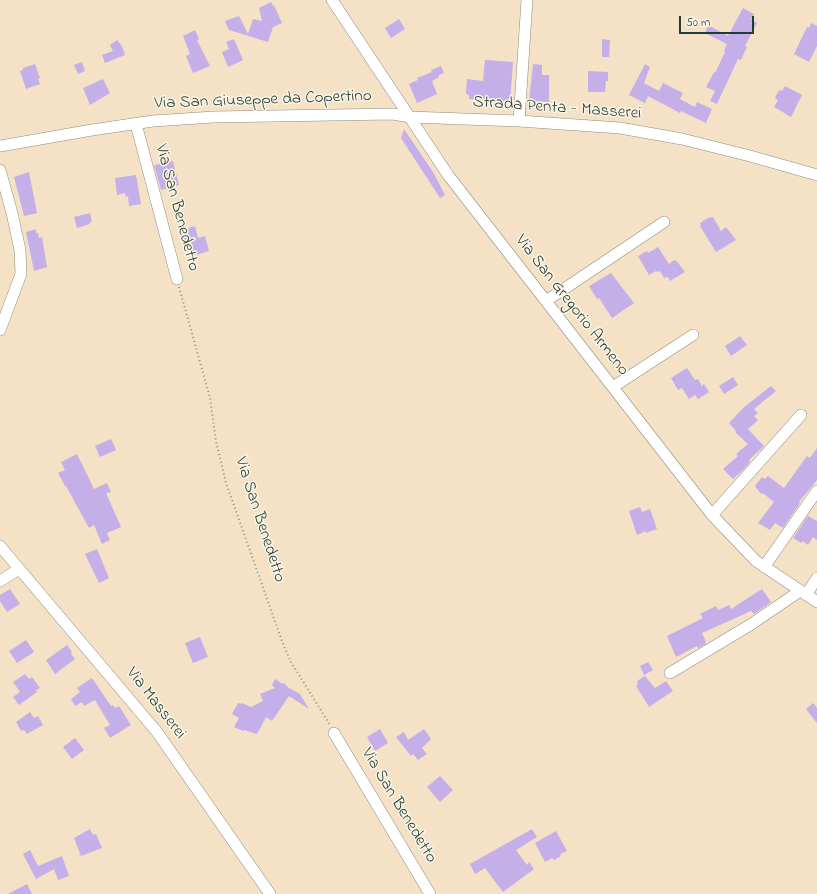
<!DOCTYPE html>
<style>
body{margin:0}
#map{position:relative;width:817px;height:894px;overflow:hidden;background:#f5e1c6;font-family:"Indie Flower",sans-serif}
canvas{display:block}
.scale{position:absolute;left:679px;top:16px;width:75px;height:18px;box-sizing:border-box;border:2px solid #1f3d34;border-top:0;padding-left:5px;font-size:12px;line-height:14px;white-space:nowrap;color:#1f3d34;-webkit-text-stroke:3px #fcf5e5;paint-order:stroke}
</style>
<div id="map">
<canvas width="817" height="894"></canvas>
<div class="scale">50 m</div>
</div>
<script>
const c = document.querySelector('canvas').getContext('2d');
c.lineJoin = 'round';
function fill(path, color) {
  c.fillStyle = color;
  c.fill(path, 'evenodd');
}
function shape(rows) {
  const path = new Path2D();
  for (const r of rows) {
    path.moveTo(r[0], r[1]);
    for (let i = 2; i < r.length; i += 2) path.lineTo(r[i], r[i + 1]);
  }
  return path;
}
function stroke(path, color, width, dash) {
  c.strokeStyle = color;
  c.lineWidth = width;
  c.lineCap = dash ? 'butt' : 'round';
  c.setLineDash(dash || []);
  c.stroke(path);
}
function drawText(font, color, halo, rows, align = 'center') {
  c.font = font + ' "Indie Flower",sans-serif';
  c.lineWidth = 3;
  c.setLineDash([]);
  c.textBaseline = 'middle';
  c.strokeStyle = halo;
  c.fillStyle = color;
  for (const [text, x, y, turn = 0] of rows) {
    c.save();
    c.translate(x, y);
    c.rotate((+turn || 0) * Math.PI / 180);
    c.textAlign = isNaN(turn) ? turn : align;
    if (halo) c.strokeText(text, 0, 0);
    c.fillText(text, 0, 0);
    c.restore();
  }
}
fill(shape([
 [271,2,273,6,274,5,282,23,273,27,268,42,229,30,225,21,239,16,248,34,253,19,262,21,259,8],
 [743,8,754,14,751,19,757,23,745,46,747,47,741,60,738,59,717,104,710,101,715,91,706,87,714,72,715,73,725,52,724,51,727,44,705,33,708,25,728,36],
 [399,19,405,29,391,38,385,28],
 [811,23,817,26,817,46,809,62,794,54,807,27,809,28],
 [195,30,199,39,197,40,210,66,193,73,186,56,190,54,183,36],
 [234,39,243,60,228,67,222,52,229,49,226,42],
 [602,39,610,40,609,57,602,57],
 [117,40,122,46,125,55,105,63,102,55,113,51,110,45],
 [485,60,513,62,510,103,469,99,469,95,466,94,467,79,483,81],
 [82,62,85,71,78,74,74,65],
 [35,64,40,78,38,79,40,84,26,89,20,71,23,70,23,68],
 [533,64,542,65,542,75,549,75,549,102,529,101],
 [645,64,650,67,644,83,659,91,663,83,683,93,680,99,695,107,697,102,712,109,706,123,681,111,680,113,648,96,645,103,629,95],
 [441,66,444,73,439,75,439,77,432,81,437,94,417,103,409,84,418,80,417,78,432,72,431,70],
 [588,71,608,72,608,81,606,81,605,92,588,92],
 [103,79,110,93,90,105,83,88],
 [785,86,802,95,791,117,774,107,778,100,775,98,779,90,782,91],
 [404,129,433,172,445,195,440,198,401,138],
 [173,161,179,185,161,190,154,165],
 [29,172,37,213,24,216,14,177],
 [136,175,141,204,129,206,128,196,126,197,125,193,117,195,115,178],
 [90,213,92,222,90,222,90,224,77,228,74,217],
 [710,217,711,218,713,217,721,231,726,227,736,240,716,252,700,226,701,225,700,223],
 [195,226,198,238,205,236,209,251,195,255,191,242,183,244,179,231],
 [36,229,36,233,38,233,39,238,42,237,47,267,34,271,26,232],
 [658,247,669,264,674,260,675,261,676,260,685,272,670,281,668,277,664,278,660,271,657,272,656,271,649,275,638,256,647,251,648,253],
 [611,273,634,303,612,318,599,298,597,299,589,286],
 [740,336,747,345,731,356,725,346],
 [687,368,695,380,698,379,702,386,704,384,709,392,698,399,695,395,689,399,682,388,678,390,671,378],
 [733,377,738,385,724,394,719,386],
 [771,386,776,391,754,409,758,413,754,416,758,420,748,429,764,446,749,460,750,462,743,470,733,479,723,469,738,456,736,454,748,444,735,432,736,431,729,423,743,408],
 [111,439,116,450,100,457,95,446],
 [817,448,817,480,799,502,800,503,783,528,775,523,770,530,758,523,774,502,764,494,760,493,755,486,762,477,765,479,768,476,784,488,807,456,810,458],
 [77,454,94,489,107,483,111,492,106,493,121,527,107,533,110,540,102,544,94,525,89,528,66,486,65,486,58,473,65,470,61,462],
 [640,507,642,512,650,509,657,529,646,533,646,531,637,535,629,511],
 [808,516,817,521,817,540,813,537,808,545,803,541,801,543,793,538],
 [97,549,109,578,99,583,85,554],
 [10,589,20,604,7,612,0,601,0,595],
 [762,589,771,602,754,614,751,611,702,633,706,642,705,642,706,644,698,648,697,646,676,657,667,636,703,618,700,614,716,606,718,610,729,605,731,609],
 [200,637,208,657,193,663,185,643],
 [26,640,34,652,17,663,9,651],
 [67,645,72,652,71,654,75,659,55,674,46,660],
 [648,662,653,670,644,675,640,666],
 [25,674,29,679,32,677,40,688,36,690,37,692,19,705,13,697,20,692,13,682],
 [645,676,655,688,666,681,673,691,649,707,636,686,638,684,637,681],
 [92,678,111,706,113,705,115,708,119,706,131,725,110,738,104,728,110,725,95,700,84,706,82,702,75,706,71,699,80,692,77,688],
 [275,679,283,684,284,683,289,688,300,694,309,709,289,696,272,721,266,717,257,734,244,730,243,731,234,727,239,718,232,714,238,703,241,704,242,703,251,707,263,701,260,694,275,688,272,685],
 [813,703,817,708,817,723,806,709],
 [30,712,34,718,38,716,43,725,27,734,24,730,21,731,16,722],
 [380,729,388,743,375,751,367,737],
 [424,729,431,739,422,748,427,754,418,760,413,754,411,756,396,737,404,732,408,740],
 [75,738,84,750,72,759,63,747],
 [440,776,453,790,440,802,427,787],
 [90,829,93,835,96,834,102,848,81,856,74,838],
 [532,829,537,837,516,850,527,865,529,862,534,869,503,892,485,868,475,874,470,864],
 [556,831,567,851,560,854,561,856,554,860,552,858,545,862,535,843],
 [30,850,38,866,62,856,69,876,58,880,54,869,36,879,23,854],
 [27,884,32,894,8,894]
]), '#c4afe8');
const minor = shape([
 [332,0,448,175,712,515,756,561,817,602],
 [519,121,527,0],
 [136,124,177,279],
 [0,146,92,130,153,121,214,117,393,114,410,117,519,121,620,128,682,139,750,156,817,175],
 [0,170,12,213,20,250,21,274,0,330],
 [546,301,664,222],
 [613,387,693,335],
 [712,515,801,415],
 [0,546,157,732,270,894],
 [764,567,817,491],
 [0,581,19,569],
 [806,595,817,578],
 [670,673,750,625,800,591],
 [334,733,430,894]
]);
stroke(minor, '#8a8f7d', 12);
stroke(shape([
 [179,287,210,398,216,441,226,483,283,644,291,662,330,725]
]), '#8a8f7d', 2, [1, 3]);
stroke(minor, '#fff', 11);
drawText('17px', '#1f3d34', '#fcf5e5', [
 ["Via San Giuseppe da Copertino",263,101,-2],
 ["Strada Penta - Masserei",557,109,4],
 ["Via San Benedetto",176,208,75],
 ["Via San Gregorio Armeno",571,306,52],
 ["Via San Benedetto",259,520,72],
 ["Via Masserei",155,704,52],
 ["Via San Benedetto",398,806,59]
]);
</script>
